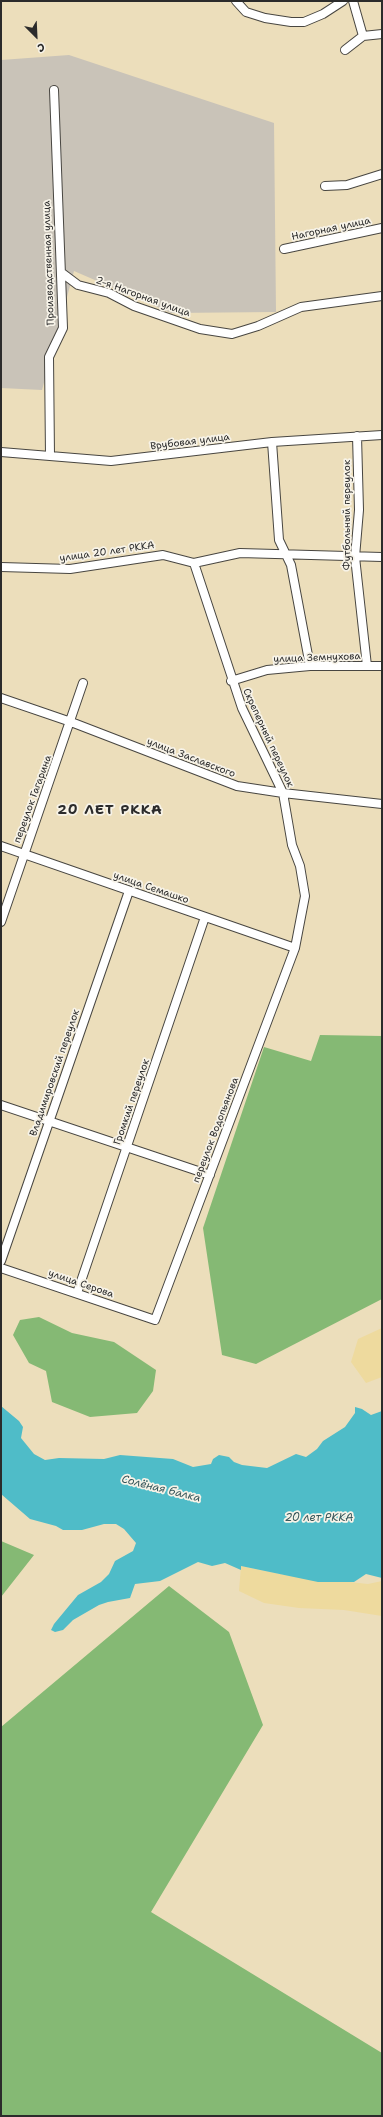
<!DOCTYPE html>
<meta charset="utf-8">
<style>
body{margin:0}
#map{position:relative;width:383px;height:2117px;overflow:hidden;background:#ecdebb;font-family:"Shantell Sans",sans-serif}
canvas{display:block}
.frame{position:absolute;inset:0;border:2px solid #2b2b2b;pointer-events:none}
.north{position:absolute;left:16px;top:16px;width:40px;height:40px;-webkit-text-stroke:3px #f7f3e8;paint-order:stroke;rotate:156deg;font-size:11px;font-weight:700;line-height:16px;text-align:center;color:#2b2b2b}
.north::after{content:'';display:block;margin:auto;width:14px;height:18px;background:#2b2b2b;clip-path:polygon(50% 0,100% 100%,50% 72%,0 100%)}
</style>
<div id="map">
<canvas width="383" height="2117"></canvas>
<div class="frame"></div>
<div class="north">С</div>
</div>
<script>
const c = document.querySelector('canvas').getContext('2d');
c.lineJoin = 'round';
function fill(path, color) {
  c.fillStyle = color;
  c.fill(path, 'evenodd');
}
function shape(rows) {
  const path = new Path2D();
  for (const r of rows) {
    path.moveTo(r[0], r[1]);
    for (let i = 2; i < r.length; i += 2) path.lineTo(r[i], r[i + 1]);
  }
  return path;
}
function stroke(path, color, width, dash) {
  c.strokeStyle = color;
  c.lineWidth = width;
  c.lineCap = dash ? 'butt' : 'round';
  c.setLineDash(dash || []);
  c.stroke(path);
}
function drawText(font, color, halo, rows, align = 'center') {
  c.font = font + ' "Shantell Sans",sans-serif';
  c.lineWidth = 3.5;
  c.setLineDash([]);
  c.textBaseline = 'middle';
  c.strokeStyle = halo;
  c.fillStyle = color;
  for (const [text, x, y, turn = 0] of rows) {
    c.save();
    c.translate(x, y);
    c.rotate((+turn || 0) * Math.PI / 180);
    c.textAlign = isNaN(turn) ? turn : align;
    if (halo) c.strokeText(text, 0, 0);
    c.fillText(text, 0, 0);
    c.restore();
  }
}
fill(shape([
 [69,55,274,123,276,312,171,313,74,271,42,390,1,388,1,60]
]), '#c9c3b8');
fill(shape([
 [320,1035,382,1036,382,1299,256,1364,222,1355,203,1228,264,1047,311,1061],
 [39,1317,72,1333,114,1342,156,1370,153,1391,137,1413,90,1417,52,1402,46,1371,29,1363,13,1335,20,1320],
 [1,1541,34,1555,1,1597],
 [169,1586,229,1632,263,1725,151,1912,382,2053,382,2116,1,2116,1,1727]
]), '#85b974');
fill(shape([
 [382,1328,382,1377,366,1383,351,1362,358,1339],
 [241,1566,285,1575,368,1584,382,1581,382,1616,344,1610,299,1608,264,1603,239,1591]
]), '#eeda9e');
fill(shape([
 [1,1406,19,1421,23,1427,21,1438,34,1454,45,1460,59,1458,104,1459,120,1455,173,1459,193,1467,211,1464,213,1459,219,1455,229,1457,234,1462,242,1465,267,1468,296,1454,306,1457,317,1449,323,1441,345,1427,355,1413,355,1407,362,1409,371,1415,382,1411,382,1578,366,1574,354,1582,318,1582,241,1566,241,1570,225,1563,212,1566,198,1562,160,1581,135,1584,130,1598,108,1602,99,1605,73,1620,63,1630,55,1632,51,1630,54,1624,78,1595,101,1582,109,1574,115,1561,133,1551,136,1543,124,1529,116,1524,104,1524,82,1530,63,1530,56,1526,30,1519,1,1494]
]), '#4fbcc8');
const minor = shape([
 [236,1,246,12,265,18,291,22,304,22,323,14,343,1],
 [353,1,363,36],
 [345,50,363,36,382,34],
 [325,186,347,185,382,174],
 [284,249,382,228],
 [62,273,78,285,109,293,134,306,200,329,232,334,258,326,301,307,382,296],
 [357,436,359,510,355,557,367,666],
 [272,442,279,540,291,565,310,666],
 [1,452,111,461,272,442,382,435],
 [50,456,49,357,63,328,54,90],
 [1,567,70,569,163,555,194,563,240,553,382,557],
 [231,681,267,670,310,666,382,666],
 [1,698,71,722,237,786,283,793,382,804],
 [1,846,295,948],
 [1,922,83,683],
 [1,1105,210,1175],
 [1,1261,129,891],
 [1,1268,155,1320,295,948,305,896,300,866,292,845,283,793,242,708,194,563],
 [77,1293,205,917]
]);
stroke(minor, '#484641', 10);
stroke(minor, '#fff', 8);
drawText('10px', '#2b2b2b', '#f7f3e8', [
 ["Нагорная улица",331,229,-12],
 ["Производственная улица",49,263,-92],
 ["2-я Нагорная улица",143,297,20],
 ["Врубовая улица",190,442,-7],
 ["Футбольный переулок",347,515,-90],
 ["улица 20 лет РККА",107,552,-8],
 ["улица Земнухова",317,658,-2],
 ["Скреперный переулок",268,738,65],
 ["улица Заславского",191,758,21],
 ["переулок Гагарина",33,799,-70],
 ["улица Семашко",151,888,19],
 ["Владимировский переулок",55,1073,-71],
 ["Громкий переулок",132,1102,-71],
 ["переулок Водопьянова",216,1130,-69],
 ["улица Серова",81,1284,19]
]);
drawText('italic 11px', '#36565a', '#f7f3e8', [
 ["Солёная балка",161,1489,14],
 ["20 лет РККА",319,1518]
]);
c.letterSpacing = '1px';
drawText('bold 14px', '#2b2b2b', '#f7f3e8', [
 ["20 ЛЕТ РККА",110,810]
]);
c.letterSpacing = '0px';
</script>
